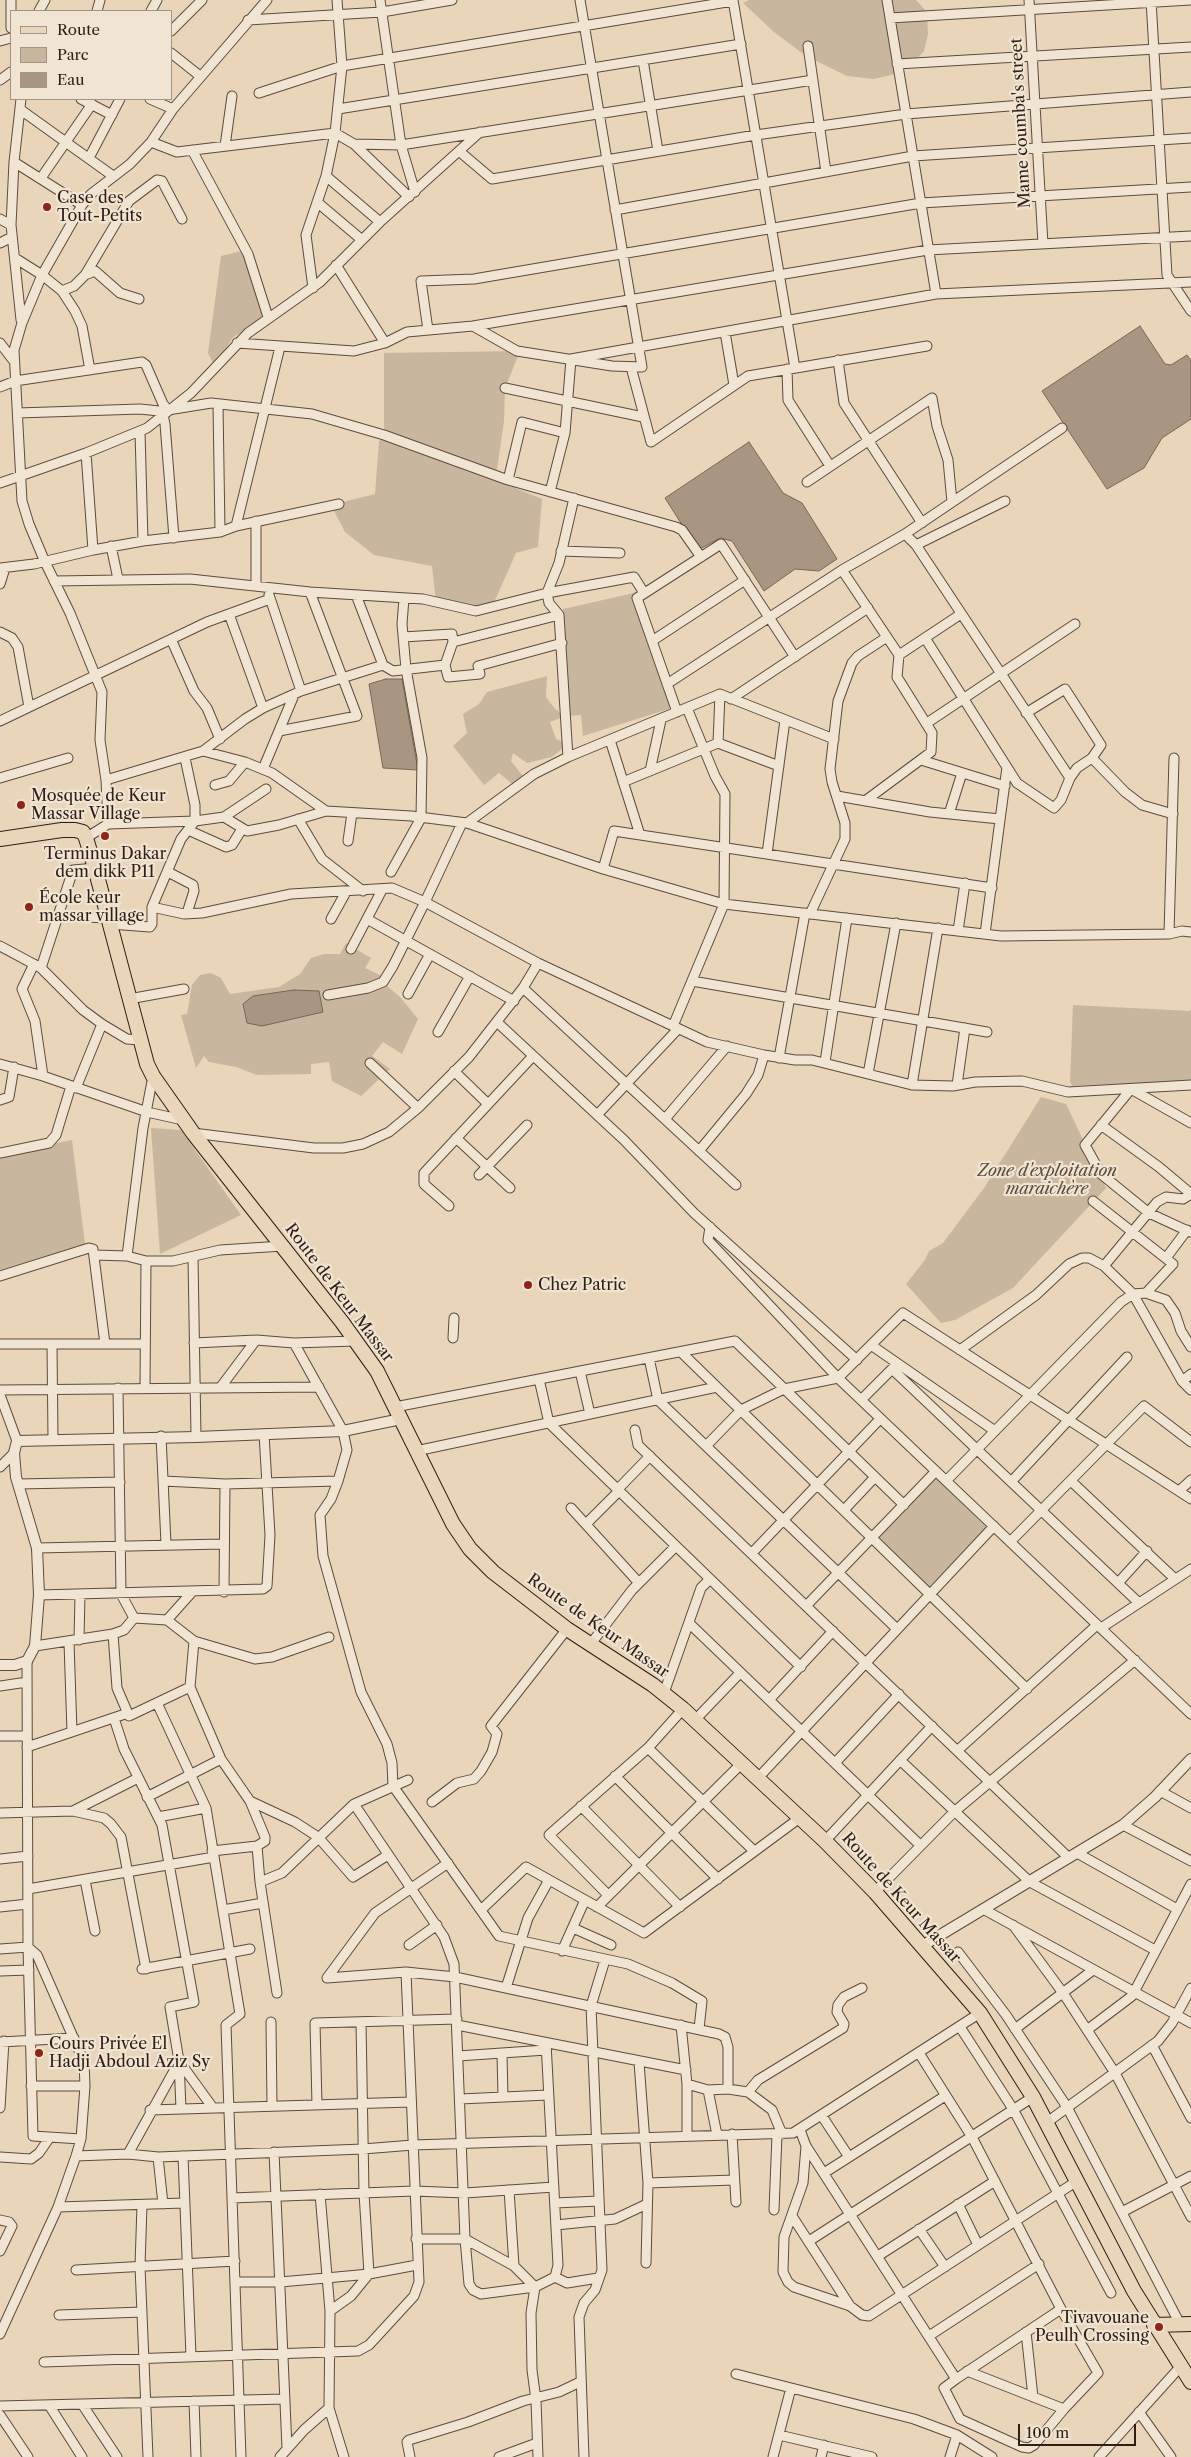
<!DOCTYPE html>
<meta charset="utf-8">
<style>
body{margin:0}
#map{position:relative;width:1191px;height:2457px;overflow:hidden;background:#e8d5ba;font-family:"Libre Caslon Text",serif}
canvas{display:block}
.legend{position:absolute;left:10px;top:10px;width:162px;height:90px;box-sizing:border-box;background:#f0e4d2;border:1px solid #a39487;margin:0;padding:6px 9px;list-style:none;font-size:15px;color:#2f1d16}
.legend li{display:flex;align-items:center;gap:10px;height:25px}
.legend b{width:25px;border:1px solid #a39487}
.scale{position:absolute;left:1018px;top:2424px;width:118px;height:22px;box-sizing:border-box;border:2px solid #2f1d16;border-top:0;padding-left:6px;font-size:15px;line-height:18px;white-space:nowrap;color:#2f1d16;-webkit-text-stroke:4px #f0e4d2;paint-order:stroke}
</style>
<div id="map">
<canvas width="1191" height="2457"></canvas>
<ul class="legend">
<li><b style="height:6px;background:#e8d5ba"></b>Route</li>
<li><b style="height:14px;background:#c9b69e"></b>Parc</li>
<li><b style="height:14px;background:#a99682"></b>Eau</li>
</ul>
<div class="scale">100 m</div>
</div>
<script>
const c = document.querySelector('canvas').getContext('2d');
c.lineJoin = 'round';
function fill(path, color) {
  c.fillStyle = color;
  c.fill(path, 'evenodd');
}
function shape(rows) {
  const path = new Path2D();
  for (const r of rows) {
    path.moveTo(r[0], r[1]);
    for (let i = 2; i < r.length; i += 2) path.lineTo(r[i], r[i + 1]);
  }
  return path;
}
function stroke(path, color, width, dash) {
  c.strokeStyle = color;
  c.lineWidth = width;
  c.lineCap = dash ? 'butt' : 'round';
  c.setLineDash(dash || []);
  c.stroke(path);
}
function drawText(font, color, halo, rows, align = 'center') {
  c.font = font + ' "Libre Caslon Text",serif';
  c.lineWidth = 4.5;
  c.setLineDash([]);
  c.textBaseline = 'middle';
  c.strokeStyle = halo;
  c.fillStyle = color;
  for (const [text, x, y, turn = 0] of rows) {
    c.save();
    c.translate(x, y);
    c.rotate((+turn || 0) * Math.PI / 180);
    c.textAlign = isNaN(turn) ? turn : align;
    if (halo) c.strokeText(text, 0, 0);
    c.fillText(text, 0, 0);
    c.restore();
  }
}
fill(shape([
 [749,0,916,0,927,12,928,34,924,51,913,64,895,74,874,79,847,76,806,56,774,32,743,3],
 [246,250,264,320,233,337,215,367,208,353,221,256],
 [520,351,505,388,504,421,496,476,405,443,542,499,538,547,516,553,492,607,436,602,432,566,374,555,345,532,331,505,375,494,379,441,387,436,384,435,384,353],
 [634,593,675,707,583,736,581,715,566,716,550,722,556,739,568,744,552,757,527,763,513,753,511,761,526,780,516,787,499,773,484,785,453,746,467,733,463,714,479,704,487,692,547,676,546,697,555,709,566,716,563,609],
 [346,943,371,958,365,968,382,976,393,973,386,985,401,998,418,1019,402,1054,383,1042,372,1056,390,1069,361,1096,332,1081,329,1062,311,1064,311,1074,257,1075,236,1067,209,1062,204,1056,196,1068,181,1015,187,1014,192,985,200,975,211,973,221,978,230,994,279,987,300,974,311,958,324,954,340,954],
 [1073,1005,1190,1011,1191,1009,1191,1081,1072,1086,1070,1081],
 [1041,1097,1066,1104,1106,1188,1013,1288,955,1320,941,1323,906,1284,925,1260,929,1251,943,1243,984,1188],
 [151,1128,181,1130,241,1215,160,1254],
 [72,1140,85,1244,0,1270,0,1154],
 [936,1478,986,1527,929,1587,878,1538]
]), '#c9b69e');
const water = shape([
 [1140,326,1165,364,1171,365,1187,355,1191,361,1191,419,1162,438,1144,468,1107,489,1042,391,1140,326],
 [749,442,783,493,802,503,837,559,819,571,795,569,764,591,732,541,720,538,698,550,665,498,749,442],
 [386,679,402,679,418,770,383,768,369,684,386,679],
 [294,990,319,991,323,1012,262,1026,247,1023,243,1004,253,996,294,990]
]);
fill(water, '#a99682');
stroke(water, '#786657', 1);
const minor = shape([
 [11,0,11,28],
 [380,0,401,145,415,192],
 [733,0,795,368],
 [887,0,936,294],
 [1029,0,1043,244],
 [1151,0,1167,275,1191,311],
 [39,11,45,0],
 [97,11,100,0],
 [151,11,157,0],
 [890,18,1191,0],
 [248,20,382,12,452,0],
 [171,31,202,0],
 [0,41,11,38],
 [808,46,826,172],
 [171,53,200,76],
 [643,60,658,151],
 [897,64,1191,47],
 [0,80,11,72],
 [259,93,342,66,733,1],
 [21,99,14,162,11,225,21,320],
 [81,99,112,115],
 [150,99,173,109],
 [338,109,741,44],
 [21,110,113,176],
 [151,142,177,152,335,133,354,144,401,145,813,80],
 [354,144,409,197],
 [225,146,232,96],
 [192,150,248,254,268,317],
 [459,151,492,179,756,135,906,114,1191,92],
 [89,158,120,99],
 [14,162,82,205],
 [326,176,380,222],
 [41,178,92,104],
 [317,202,362,240],
 [615,210,913,156,1191,138],
 [0,219,11,225],
 [0,243,12,237],
 [15,258,42,275,62,291,75,311,82,326,90,370],
 [336,265,385,343],
 [85,275,95,271,120,293,139,299],
 [313,288,306,235,326,176,335,133,342,66,337,0],
 [62,291,74,286,85,275,129,201,157,180,162,181,182,219],
 [473,326,517,351,612,366,642,367,580,0],
 [428,330,421,281,474,279,921,203,1191,187],
 [725,332,734,385],
 [0,343,13,360],
 [237,343,354,351,385,343,407,332,473,326,928,250,1191,236],
 [838,360,844,403,922,523],
 [631,367,651,442,748,376,927,346],
 [787,369,788,400,830,466],
 [0,387,15,381,142,362,146,365,163,404,168,410,211,403,312,414,384,435,508,480,676,527,682,530,701,557],
 [505,388,643,417],
 [218,404,220,532],
 [18,413,140,409,159,411,163,415,165,424,174,538],
 [140,431,143,541],
 [86,453,93,550],
 [508,480,522,422,565,433],
 [807,482,932,398,937,426,948,460,952,502],
 [0,483,86,453,147,428,191,393,248,333,320,282,380,222,480,132],
 [550,492,565,433,571,359,936,294,1191,282],
 [256,521,256,586],
 [236,526,280,347],
 [905,534,916,545,1070,778],
 [916,545,1005,501],
 [111,546,118,579],
 [561,551,620,553],
 [0,568,34,564,93,550,143,541,220,532,236,526,339,504],
 [842,570,899,655,897,677,932,733,931,752,865,801],
 [54,581,190,579,310,592,423,599,476,611,547,593,634,577,644,593],
 [0,584,5,568],
 [269,595,301,691],
 [356,595,383,665,393,671,445,665],
 [229,614,263,708],
 [0,632,12,638,18,647,29,707],
 [403,637,452,634,453,642,445,665,448,677,480,674,478,666,562,643],
 [925,638,1017,783,1054,808,1061,800,1070,778,1077,768,1092,758,1101,745,1065,689,1026,713],
 [171,639,194,691,207,708,220,739],
 [652,641,745,580],
 [453,642,559,615],
 [899,655,961,614],
 [667,684,842,570,905,534,1062,428],
 [731,699,868,608],
 [677,712,637,598,721,544,795,657],
 [0,721,207,622,270,599],
 [927,723,1075,624],
 [279,731,357,716,310,592],
 [610,740,640,835],
 [718,743,720,694],
 [203,751,245,719,263,708,301,691,383,665],
 [568,757,559,615,549,603,547,593,559,563,574,498],
 [1092,758,1125,792,1142,805,1173,814],
 [921,760,1005,786],
 [263,769,294,695],
 [650,771,661,720],
 [0,778,68,758],
 [106,780,203,751,245,762,272,773,326,811],
 [623,782,718,743,779,766],
 [215,785,229,781,245,762],
 [837,796,930,812,1000,819],
 [949,814,962,773],
 [224,817,247,831,279,825,326,811,411,816,467,823,603,869,724,904,1001,936,1169,934,1182,931,1191,932],
 [298,819,322,859,363,891],
 [467,823,534,774,568,757,720,694,834,739],
 [108,824,106,780,100,740,102,692,70,613,45,562,29,524,22,501,14,350,22,323,42,275,82,205,91,194,130,164,151,142,173,109,267,0],
 [188,830,226,847,232,845,242,829],
 [86,838,108,824,195,821,224,817,266,789],
 [348,841,352,813],
 [767,854,785,720],
 [603,869,614,831,992,888],
 [168,872,193,885,194,891,187,913],
 [391,872,421,818,422,758,406,669,402,624,404,598],
 [152,907,184,914,202,913,291,894,392,888,425,902,538,963,673,1026,724,904,725,794,715,776,687,708],
 [810,914,845,839,845,823,832,782,830,769,838,701,852,663,858,656,887,637],
 [58,916,109,918],
 [331,919,346,892],
 [367,919,514,1001],
 [110,924,150,927,152,924,152,907,181,839,195,821,195,805,185,758],
 [958,931,965,883],
 [985,934,1007,767],
 [1169,934,1174,758],
 [0,946,41,968,73,870,95,868],
 [351,949,382,890],
 [34,964,22,989,35,1021,43,1076],
 [41,968,83,1010,102,1024,127,1039,140,1040],
 [692,981,987,1032],
 [523,988,736,1185],
 [408,994,430,954],
 [328,995,368,988,383,982,393,966,425,902,462,823],
 [129,999,184,989],
 [498,1023,624,1140,694,1213,857,1360],
 [673,1026,707,1042,764,1055,795,1060,812,1060,912,1085,953,1086,975,1082,1022,1081,1068,1092,1191,1085],
 [438,1032,470,976],
 [779,1058,805,913],
 [825,1062,847,918],
 [370,1063,418,1108],
 [0,1064,43,1076,147,1112,183,1120],
 [454,1071,488,1104],
 [868,1074,896,923],
 [912,1085,938,928],
 [957,1085,965,1028],
 [76,1088,102,1024],
 [1131,1089,1085,1145,1101,1174,1149,1213,1190,1232],
 [1131,1089,1191,1123],
 [0,1100,9,1097,14,1067],
 [597,1115,678,1029],
 [665,1119,727,1046],
 [1101,1125,1159,1167,1191,1194],
 [193,1133,314,1148,343,1148,363,1144,389,1132,418,1108,469,1057,523,988,538,963],
 [456,1138,510,1188],
 [699,1151,746,1094,758,1075,764,1055],
 [0,1153,49,1143,56,1135,71,1086],
 [479,1175,527,1125],
 [1093,1201,1173,1264,1146,1293],
 [449,1206,424,1184,424,1173,533,1056],
 [710,1227,708,1240,838,1378,1191,1714],
 [95,1255,127,1256,146,1261,173,1261,220,1250,283,1246],
 [127,1256,143,1128,153,1076],
 [193,1257,196,1437],
 [1166,1258,1187,1230],
 [1104,1266,1157,1202,1166,1197,1183,1199,1191,1194],
 [0,1276,89,1248,93,1249,105,1344],
 [453,1338,454,1318],
 [194,1343,256,1340,294,1343,355,1341],
 [294,1343,343,1431,347,1450,338,1481,331,1499,320,1515,323,1556,361,1692,387,1744,392,1763,393,1786,499,1936,628,1964,672,1983,702,2001,699,2029],
 [0,1344,145,1344],
 [52,1344,53,1439],
 [871,1345,995,1431],
 [960,1350,1036,1295,1069,1264,1082,1258,1089,1258,1104,1266,1133,1294,1182,1381,1191,1390],
 [681,1352,1027,1689],
 [649,1358,658,1400,897,1629],
 [892,1369,1139,1603],
 [580,1371,590,1414],
 [539,1379,549,1423,801,1667],
 [1182,1381,1191,1374],
 [118,1388,121,1594,134,1618],
 [145,1388,146,1261],
 [220,1388,256,1340],
 [0,1390,319,1387],
 [0,1395,17,1441],
 [861,1400,895,1366],
 [395,1407,735,1341,904,1505],
 [635,1430,638,1445,1069,1858],
 [161,1436,166,1544],
 [706,1446,741,1410,784,1389,838,1378,903,1313,1191,1499],
 [416,1451,717,1387],
 [0,1467,14,1453],
 [163,1481,225,1484,338,1481],
 [946,1481,1121,1302,1133,1294,1146,1293,1166,1300,1175,1313,1181,1331,1191,1347],
 [1071,1481,1175,1579],
 [1011,1482,1127,1357],
 [18,1484,120,1482],
 [618,1489,650,1456],
 [1179,1491,1191,1480],
 [571,1508,639,1583],
 [844,1510,875,1477],
 [586,1524,619,1491],
 [1010,1542,1144,1406,1191,1442],
 [37,1548,223,1544],
 [752,1553,880,1419],
 [1118,1583,1147,1551],
 [224,1592,225,1484],
 [39,1595,263,1589,267,1586,270,1535,264,1434],
 [806,1606,936,1471],
 [134,1618,167,1620,194,1641,255,1659,272,1657,329,1637],
 [167,1620,192,1592],
 [689,1623,920,1845],
 [1101,1628,1191,1569],
 [113,1634,117,1688,129,1716,190,1687],
 [79,1640,80,1594],
 [194,1641,190,1687,221,1759,250,1801,265,1837,265,1841,257,1846,212,1851],
 [69,1642,72,1732],
 [590,1645,632,1590,676,1546],
 [35,1646,113,1634,124,1630,134,1618],
 [27,1661,28,1947,33,2136,81,2139],
 [0,1686,27,1682],
 [664,1693,701,1588,710,1579],
 [769,1700,833,1631],
 [157,1703,206,1808,240,2014,226,2025,241,2457],
 [114,1718,124,1749,162,1825,194,2002,170,2007,179,2061,181,2109],
 [695,1720,740,1673],
 [0,1736,27,1736],
 [27,1747,128,1713],
 [648,1748,754,1851],
 [958,1750,1097,1625],
 [900,1760,1030,1882,1155,1950],
 [835,1763,899,1694],
 [615,1776,718,1879],
 [758,1778,994,1526],
 [1160,1791,1191,1808],
 [147,1797,221,1759],
 [250,1801,295,1822,318,1837,353,1877,388,1855],
 [432,1802,457,1783,474,1779,481,1771,492,1752,497,1734,491,1726,567,1629],
 [354,1804,444,1937,454,1964,465,2239,469,2284,473,2290,481,2294,535,2287],
 [581,1806,680,1907],
 [73,1811,138,1778],
 [0,1813,73,1811,104,1818,111,1824,121,1837,146,1969],
 [158,1817,206,1808],
 [1123,1825,1191,1861],
 [825,1841,932,1726],
 [257,1846,260,1882,277,1993],
 [1077,1853,1177,1909],
 [0,1859,28,1856],
 [85,1880,95,1931],
 [260,1882,282,1873,354,1804,408,1780],
 [28,1889,214,1857],
 [875,1892,954,1812,1135,1660],
 [608,1895,549,1835,648,1748,683,1709],
 [0,1907,28,1904],
 [597,1907,742,1763],
 [983,1909,1191,2023],
 [223,1910,263,1903],
 [481,1910,526,1867,644,1933,801,1817],
 [1013,1925,1063,1993,1115,2073,1191,2217],
 [573,1928,611,1945],
 [409,1945,437,1925],
 [0,1949,28,1947,37,1955,84,2062,85,2086,81,2139,76,2156,58,2207,0,2334],
 [562,1951,585,1900],
 [958,1952,1006,2015,1067,2107,1180,2324],
 [142,1969,250,1949],
 [0,1971,29,1970],
 [327,1978,406,1972,455,1977,719,2034,725,2037,728,2047,728,2089],
 [327,1978,375,1913,448,1863],
 [506,1988,528,1918,549,1880],
 [271,2022,272,2106],
 [457,2025,686,2070],
 [681,2025,687,2084,687,2136],
 [960,2027,1013,2109,1111,2293],
 [1015,2029,1093,1970],
 [1087,2030,1132,1996,1191,1884],
 [0,2042,74,2038],
 [1152,2045,1191,2118],
 [502,2053,503,2097],
 [458,2056,546,2050],
 [179,2061,213,2108],
 [639,2062,648,2183,646,2263],
 [687,2084,708,2090,728,2089,748,2092,772,2110,782,2134],
 [31,2086,85,2086],
 [708,2090,717,2135],
 [748,2092,758,2080,843,2028,844,2024,837,2012,838,2005,844,1997,862,1988],
 [460,2099,548,2095],
 [317,2105,315,2023,457,2019],
 [0,2108,4,2041],
 [150,2110,411,2102],
 [822,2116,849,2157],
 [1046,2123,1158,2041,1172,2023,1191,1988],
 [800,2130,806,2146,956,2379,1061,2309,972,2137,919,2053],
 [732,2134,736,2202],
 [806,2146,803,2183,784,2237,783,2272,788,2282,794,2287,850,2306,862,2315,869,2316,1077,2181],
 [274,2152,287,2448],
 [128,2154,179,2062],
 [76,2156,128,2154,158,2157,363,2149,413,2145,793,2133,980,2013],
 [183,2156,191,2356],
 [0,2157,31,2159,39,2153,50,2137],
 [158,2157,163,2204],
 [824,2173,945,2096],
 [648,2183,734,2180],
 [509,2190,514,2266],
 [320,2194,330,2311,329,2408,344,2457],
 [232,2198,414,2191,465,2193,554,2187],
 [555,2203,599,2201],
 [958,2204,978,2245],
 [142,2205,140,2266,148,2457],
 [58,2207,184,2203],
 [774,2210,777,2135],
 [1122,2212,1191,2176],
 [792,2216,850,2306],
 [0,2220,9,2222,12,2226,0,2251],
 [556,2225,615,2219,647,2204],
 [919,2229,945,2267],
 [416,2239,465,2239,514,2266,535,2287],
 [809,2241,1033,2097],
 [878,2256,995,2181],
 [76,2270,235,2261],
 [555,2277,567,2283,598,2278],
 [235,2282,280,2282,326,2278,369,2274,417,2265],
 [330,2311,351,2296,369,2274,364,2193,361,2022],
 [59,2315,142,2312],
 [1026,2332,1033,2397],
 [929,2336,1039,2264],
 [44,2362,358,2351,369,2345,414,2296,419,2282,406,1972],
 [967,2371,1064,2409,1098,2373,1061,2309],
 [736,2374,914,2419,957,2435,992,2457],
 [956,2379,944,2388,960,2419,1022,2447,1029,2448,1034,2445,1064,2409],
 [194,2401,196,2457],
 [82,2404,117,2457],
 [49,2405,82,2457],
 [0,2406,285,2399],
 [1139,2412,1171,2457],
 [0,2415,28,2457],
 [779,2435,872,2457],
 [280,2457,304,2430,329,2408],
 [410,2457,407,2442,409,2440,468,2422,523,2401,559,2392,580,2382],
 [499,2457,537,2443],
 [538,2457,536,2400,532,2370,531,2313,535,2287,555,2277,558,2265,546,2043],
 [584,2457,579,2317,584,2303,595,2290,602,2270,591,2006,605,1960],
 [773,2457,791,2388],
 [821,2457,824,2445],
 [950,2457,957,2435],
 [1099,2457,1181,2366]
]);
const tertiary = shape([
 [0,1665,15,1665,27,1661,35,1646,39,1595,37,1548,16,1477,14,1453,17,1441,196,1437,343,1431,401,1419],
 [922,1946,1123,1825,1155,1797,1191,1759]
]);
const primary = shape([
 [0,839,62,830,75,830,83,832,86,838,95,868,147,1064,153,1076,193,1133,342,1322,377,1371,453,1524,470,1549,493,1572,567,1629,653,1685,683,1709,825,1841,875,1892,980,2013,1033,2097,1134,2291,1191,2382],
 [1154,2325,1191,2324]
]);
stroke(minor, '#5d4b3f', 11);
stroke(tertiary, '#5d4b3f', 12);
stroke(primary, '#2f1d16', 16);
stroke(minor, '#f0e4d2', 9);
stroke(tertiary, '#f0e4d2', 10);
stroke(primary, '#e8d5ba', 14);
for (const [x, y, r, color] of [
 [47,207,5,"#8f2418"],
 [21,805,5,"#8f2418"],
 [105,836,5,"#8f2418"],
 [29,907,5,"#8f2418"],
 [528,1285,5,"#8f2418"],
 [39,2053,5,"#8f2418"],
 [1159,2327,5,"#8f2418"]
]) {
  const dot = new Path2D();
  dot.arc(x, y, r, 0, 2 * Math.PI);
  c.fillStyle = color;
  c.fill(dot);
  stroke(dot, '#f0e4d2', 2);
}
drawText('16px', '#2f1d16', '#f0e4d2', [
 ["Mame coumba's street",1021,123,-93],
 ["Route de Keur Massar",339,1293,53],
 ["Route de Keur Massar",598,1626,35],
 ["Route de Keur Massar",901,1898,48]
]);
drawText('16px', '#2f1d16', '#f0e4d2', [
 ["Case des",57,198],
 ["Tout-Petits",57,216],
 ["Mosquée de Keur",31,796],
 ["Massar Village",31,814],
 ["Terminus Dakar",105,854,"center"],
 ["dem dikk P11",105,872,"center"],
 ["École keur",39,898],
 ["massar village",39,916],
 ["Chez Patric",538,1285],
 ["Cours Privée El",49,2044],
 ["Hadji Abdoul Aziz Sy",49,2062],
 ["Tivavouane",1149,2318,"right"],
 ["Peulh Crossing",1149,2336,"right"]
], 'left');
drawText('italic 16px', '#5d4b3f', '#f0e4d2', [
 ["Zone d'exploitation",1047,1171],
 ["maraichère",1047,1189]
]);
</script>
